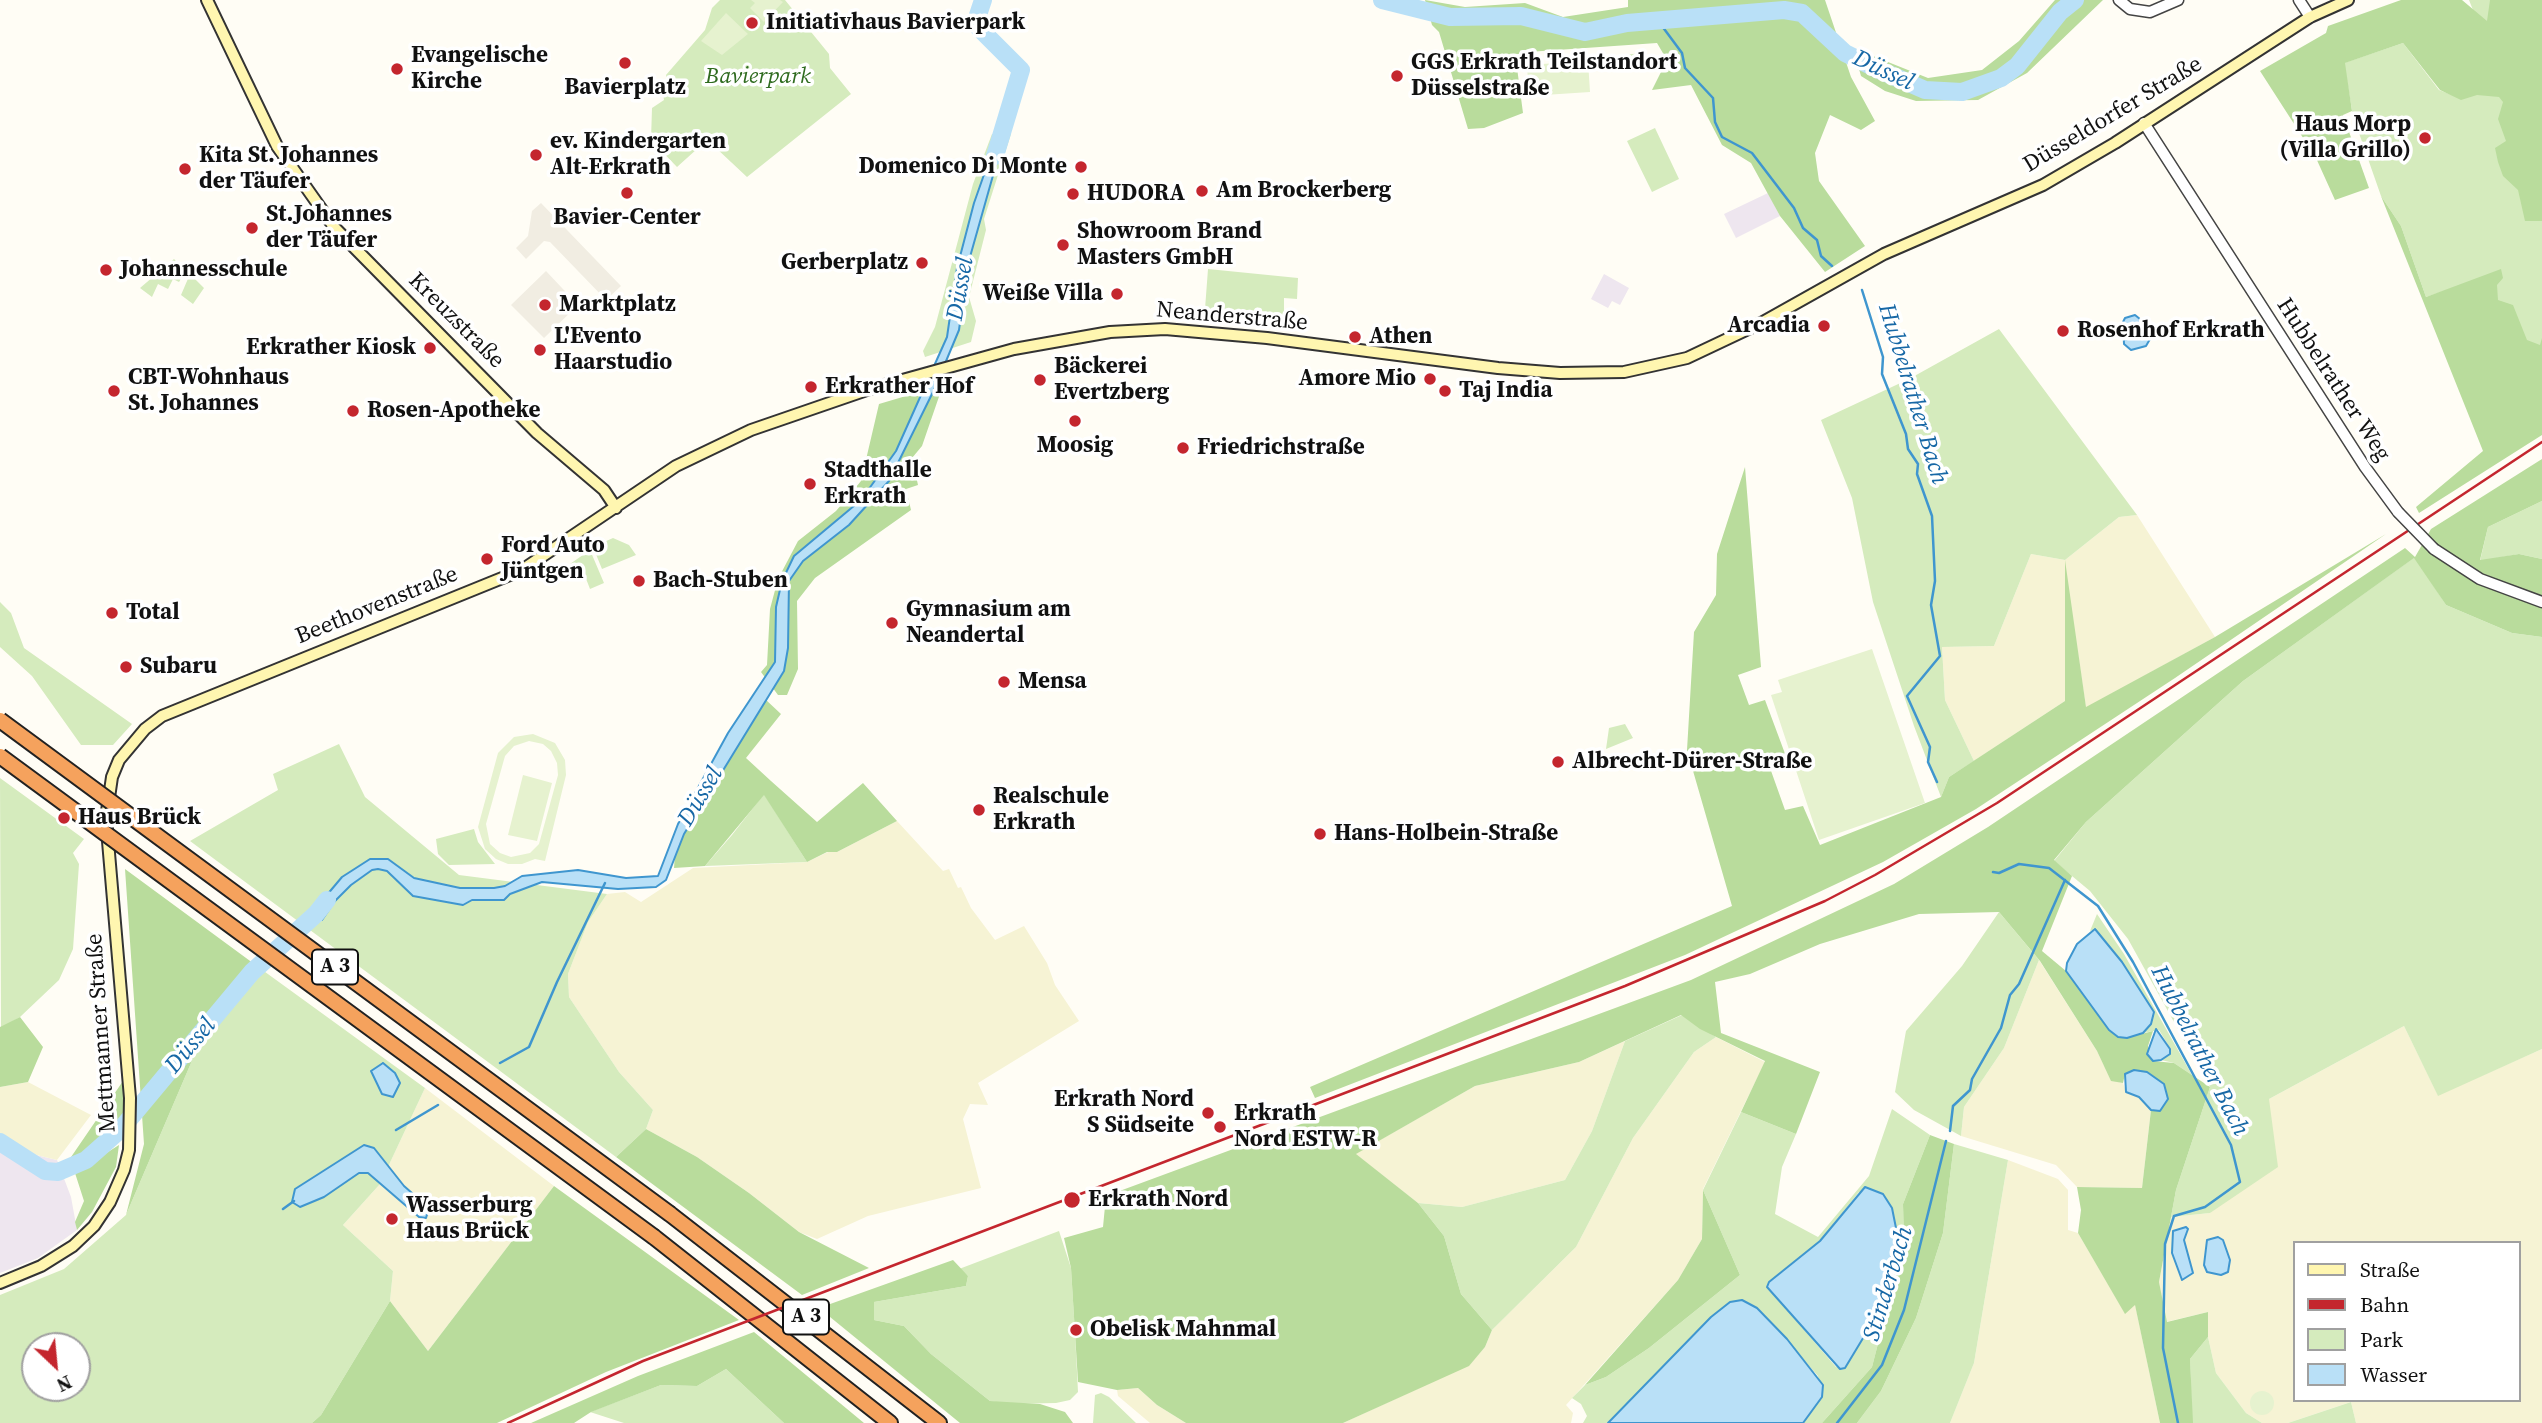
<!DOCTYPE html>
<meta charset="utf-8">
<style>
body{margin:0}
#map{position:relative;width:2542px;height:1423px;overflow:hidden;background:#fffdf5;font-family:"Source Serif 4",serif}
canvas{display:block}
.legend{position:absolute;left:2293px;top:1241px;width:228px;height:161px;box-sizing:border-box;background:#fff;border:2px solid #a0a0a0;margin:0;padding:9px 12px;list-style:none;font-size:21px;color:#111}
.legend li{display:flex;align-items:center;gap:14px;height:35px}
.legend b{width:35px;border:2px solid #a0a0a0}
.north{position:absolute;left:21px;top:1332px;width:70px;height:70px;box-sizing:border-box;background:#fff;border:2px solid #a0a0a0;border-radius:50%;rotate:154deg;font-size:19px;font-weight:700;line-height:28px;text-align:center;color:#111}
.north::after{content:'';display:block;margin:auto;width:24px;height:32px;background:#c4262e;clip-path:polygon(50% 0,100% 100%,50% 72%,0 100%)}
</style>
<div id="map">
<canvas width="2542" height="1423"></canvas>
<ul class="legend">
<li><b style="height:9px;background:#fff6b0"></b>Straße</li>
<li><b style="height:9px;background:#c4262e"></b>Bahn</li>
<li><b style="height:19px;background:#d5ebbd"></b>Park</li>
<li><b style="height:19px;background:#b9e0f7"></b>Wasser</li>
</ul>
<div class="north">N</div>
</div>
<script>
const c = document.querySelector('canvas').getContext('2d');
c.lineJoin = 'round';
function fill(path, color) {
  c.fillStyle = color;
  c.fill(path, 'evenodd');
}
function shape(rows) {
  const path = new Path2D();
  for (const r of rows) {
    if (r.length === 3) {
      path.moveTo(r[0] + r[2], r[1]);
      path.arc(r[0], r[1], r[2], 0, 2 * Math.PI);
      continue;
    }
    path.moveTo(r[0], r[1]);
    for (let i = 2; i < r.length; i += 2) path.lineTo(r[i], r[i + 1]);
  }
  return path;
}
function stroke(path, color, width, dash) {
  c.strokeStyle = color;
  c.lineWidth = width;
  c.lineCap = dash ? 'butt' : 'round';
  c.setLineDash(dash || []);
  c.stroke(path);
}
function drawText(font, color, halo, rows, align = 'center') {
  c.font = font + ' "Source Serif 4",serif';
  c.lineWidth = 7;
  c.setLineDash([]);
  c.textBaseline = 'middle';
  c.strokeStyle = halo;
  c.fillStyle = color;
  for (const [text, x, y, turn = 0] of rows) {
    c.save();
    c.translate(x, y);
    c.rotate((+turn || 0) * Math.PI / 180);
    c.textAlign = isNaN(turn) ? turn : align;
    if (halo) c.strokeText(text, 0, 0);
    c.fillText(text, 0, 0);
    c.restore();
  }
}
fill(shape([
 [1768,193,1780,216,1736,238,1724,214],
 [1604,274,1629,288,1620,305,1612,301,1608,308,1591,299],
 [0,1146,57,1160,71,1197,77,1230,38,1258,0,1273]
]), '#eee6ef');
fill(shape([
 [2137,515,2215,637,2086,708,2065,567,2065,701,1974,761,1945,700,1942,647,1994,646,2031,554,2065,560,2119,517],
 [897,821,943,871,949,869,958,888,961,887,971,908,995,940,1024,926,1047,963,1055,985,1079,1021,978,1083,988,1105,970,1104,963,1119,981,1188,868,1216,817,1239,799,1232,749,1193,697,1157,646,1129,653,1110,619,1072,569,997,568,974,588,922,607,894,625,892,641,902,693,868,807,862,828,852,837,852],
 [2039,960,2097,1051,2111,1080,2123,1083,2126,1092,2139,1097,2151,1110,2142,1188,2077,1187,2056,1165,1961,1136,1964,1107,2004,1048],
 [2404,1026,2438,1095,2542,1049,2542,1423,2356,1423,2351,1402,2288,1423,2262,1423,2246,1413,2216,1373,2208,1337,2208,1312,2166,1322,2159,1282,2171,1217,2210,1213,2269,1099],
 [2295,1243,2519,1243,2519,1400,2295,1400],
 [1716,1037,1765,1062,1703,1189,1702,1239,1678,1280,1566,1405,1573,1413,1571,1423,1343,1423,1469,1365,1485,1347,1492,1330,1576,1247,1633,1138,1694,1052],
 [1625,1041,1592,1131,1565,1180,1462,1207,1418,1203,1355,1154,1475,1086,1579,1062],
 [28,1082,91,1115,57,1160,0,1146,0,1087],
 [425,1088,554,1186,428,1351,390,1301,393,1271,343,1225,380,1184],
 [2008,1160,2058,1179,2068,1190,2068,1230,2078,1233,2125,1313,2135,1304,2160,1423,1950,1423,1974,1363],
 [1138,1388,1157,1405,1186,1423,1150,1423,1118,1396,1117,1390]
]), '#f6f3d4');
fill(shape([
 [720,0,785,0,829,54,830,68,851,94,747,177,716,148,704,146,697,149,677,167,651,140,652,108,664,100,662,87,668,81,666,75,705,30,712,8],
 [2469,0,2542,0,2542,415,2462,285,2426,297,2401,226,2381,196,2353,116,2344,63,2403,43,2439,90,2452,95,2477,20],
 [1643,53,1644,69,1624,71,1623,55],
 [1655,128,1679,179,1652,192,1627,141],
 [992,134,1011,134,984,219,986,230,969,297,976,321,971,342,925,357,923,351,935,327,973,184],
 [174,259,186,271,179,282,173,279,168,289,158,284,152,297,140,288],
 [1208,269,1298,278,1297,299,1284,298,1284,329,1222,323,1210,318,1205,309],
 [190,274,204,288,193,304,181,295],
 [1999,329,2137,515,2119,517,2065,560,2031,554,1994,646,1942,647,1945,700,1974,761,1949,777,1941,797,1914,726,1873,602,1852,498,1821,420,1909,379],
 [2542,501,2542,559,2519,554,2480,561,2488,527],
 [613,538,629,545,636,555,602,569,593,547],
 [590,550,604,583,590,589,585,576,577,579,570,564],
 [2415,557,2446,605,2512,633,2542,637,2542,1049,2438,1096,2404,1026,2269,1099,2278,1167,2210,1213,2171,1217,2176,1190,2210,1087,2128,939,2090,891,2054,861,2086,822,2243,681],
 [0,602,11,613,24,648,132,724,113,745,81,745,32,676,0,647],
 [1625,724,1633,738,1606,749,1609,728],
 [339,744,365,797,459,875,607,894,588,922,568,974,569,997,619,1072,653,1110,646,1129,616,1157,190,841,278,790,273,774],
 [0,778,84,839,73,853,79,864,73,949,59,980,20,1017,1,1028],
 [764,794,807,862,705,866,732,835],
 [474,829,478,842,495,864,449,865,438,854,436,839],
 [1999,912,2039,960,2004,1048,1964,1107,1961,1136,1914,1110,1895,1092,1906,1031,1962,966],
 [2097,914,2124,954,2192,1075,2174,1063,2161,1060,2170,1054,2170,1048,2159,1030,2143,1033,2151,1024,2154,1012,2122,962,2095,929,2090,931],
 [261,969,425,1088,380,1184,343,1225,393,1271,390,1301,321,1415,312,1423,0,1423,0,1295,64,1269,126,1215,194,1056],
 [35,1346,77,1346,77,1388,35,1388],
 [1682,1015,1716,1037,1694,1052,1633,1138,1576,1247,1492,1330,1461,1294,1444,1236,1418,1203,1462,1207,1565,1180,1592,1131,1625,1041],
 [1892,1109,1930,1135,1903,1204,1904,1242,1872,1367,1822,1423,1803,1423,1822,1397,1818,1376,1758,1308,1742,1300,1711,1317,1608,1423,1583,1423,1587,1416,1581,1404,1572,1398,1585,1385,1606,1377,1649,1348,1740,1275,1703,1190,1741,1112,1796,1134,1782,1167,1775,1214,1818,1237,1869,1176],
 [1859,1192,1883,1194,1892,1208,1897,1233,1877,1315,1845,1368,1836,1367,1767,1287,1769,1282,1820,1241],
 [1954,1144,2008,1160,1974,1363,1950,1423,1857,1423,1881,1391,1916,1318,1943,1233],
 [1059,1231,1071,1268,1075,1333,1078,1392,1070,1400,1056,1403,1008,1404,990,1401,931,1354,904,1326,874,1320,874,1302,966,1286,968,1276,959,1269],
 [2208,1337,2216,1373,2246,1413,2262,1423,2192,1423,2190,1359],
 [726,1369,784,1423,624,1423,590,1412,661,1385,697,1386],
 [1101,1393,1109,1397,1136,1423,1093,1423,1095,1395],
 [2351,1402,2356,1423,2288,1423]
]), '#d5ebbd');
fill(shape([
 [1425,0,1465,7,1525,3,1563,17,1628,7,1628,0,1825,0,1851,77,1875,121,1861,130,1830,115,1815,153,1819,181,1865,246,1825,272,1780,216,1751,163,1722,145,1691,85,1652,90,1667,60,1657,43,1528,52,1516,60,1523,113,1484,128,1468,129,1439,32,1432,25],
 [2055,0,2103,0,2027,73,1978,100,1916,101,1885,91,1861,76,1853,48,1928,78,1982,70,2019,41],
 [2401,0,2462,0,2487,21,2490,0,2542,0,2542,221,2525,221,2518,190,2503,176,2498,162,2495,148,2506,141,2498,119,2503,102,2499,97,2477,95,2461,100,2440,90,2403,43,2345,63,2352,111,2343,115,2369,188,2335,200,2316,158,2260,71,2326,33,2328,26],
 [2381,196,2401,226,2426,297,2501,269,2503,278,2497,285,2498,300,2513,305,2527,340,2540,345,2542,338,2542,435,2419,513,2416,507,2483,451],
 [943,385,922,446,912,458,918,485,906,489,911,510,815,578,797,601,798,669,787,695,778,695,761,672,767,665,770,609,778,579,798,541,836,511,861,481,879,404],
 [2542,459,2542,501,2488,527,2480,560,2519,554,2542,559,2542,637,2512,633,2446,605,2414,558,2243,681,2086,822,2054,860,2072,876,2042,951,2066,971,2109,1030,2118,1037,2126,1038,2153,1031,2148,1046,2153,1061,2174,1063,2210,1087,2176,1190,2159,1282,2167,1322,2208,1312,2208,1337,2190,1359,2193,1423,2160,1423,2135,1305,2125,1314,2078,1233,2081,1210,2077,1187,2142,1188,2151,1110,2155,1111,2125,1074,2123,1083,2111,1081,2097,1051,2040,961,1999,912,1919,914,1820,944,1750,974,1715,982,1721,1033,1820,1072,1796,1134,1741,1112,1765,1061,1700,1029,1681,1015,1579,1062,1475,1086,1356,1154,1418,1203,1444,1236,1461,1294,1492,1330,1485,1347,1469,1366,1343,1423,1186,1423,1157,1405,1138,1388,1117,1390,1078,1382,1071,1268,1064,1238,1103,1227,1106,1196,1691,980,1894,884,1988,827,2405,548,2415,557,2431,529],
 [1745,467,1761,667,1738,675,1749,705,1765,700,1787,759,1770,768,1785,810,1803,806,1820,845,1941,797,1949,777,2065,701,2065,560,2086,707,2215,637,2386,534,2175,678,1976,809,1883,862,1685,955,1315,1098,1310,1087,1732,906,1687,750,1694,632,1716,595,1717,554],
 [765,699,781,714,746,758,771,781,817,822,863,783,897,821,837,852,827,852,807,862,764,795,705,866,674,868,675,854,684,834],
 [125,869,261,969,194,1056,126,1215,144,1144],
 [20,1017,43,1047,28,1082,0,1087,0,1027],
 [123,1081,124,1119,77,1158,69,1160],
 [646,1129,697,1157,749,1193,799,1232,869,1268,802,1295,616,1157],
 [1930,1135,1954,1144,1943,1233,1916,1318,1881,1391,1857,1423,1822,1423,1872,1367,1904,1242,1903,1204],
 [119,1145,116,1167,92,1212,77,1230,75,1222,84,1201,75,1173],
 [554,1186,739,1320,606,1372,497,1423,312,1423,321,1415,390,1301,428,1351],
 [1703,1190,1740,1275,1649,1348,1606,1377,1585,1385,1678,1280,1702,1239],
 [953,1260,968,1276,966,1286,874,1302,874,1320,904,1326,931,1354,990,1401,1040,1404,1065,1412,1073,1423,960,1423,819,1308],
 [754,1332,864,1423,784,1423,726,1369,697,1386,661,1385,591,1412,574,1423,531,1423,638,1376]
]), '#b9dc9c');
fill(shape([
 [751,0,780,0,783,2,764,22,750,8,755,3],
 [726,13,748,34,722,55,701,41],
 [1588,61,1590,92,1529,96,1527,65],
 [1872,649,1925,803,1819,840,1771,695,1782,692,1778,680],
 [533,734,555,743,565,760,566,775,545,861,535,859,522,864,508,864,496,859,485,849,478,827,498,753,514,737],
 [529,741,543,744,551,751,557,763,558,775,539,844,530,853,511,857,500,853,490,844,486,824,505,756,514,746],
 [523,775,552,783,537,841,508,835],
 [2262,1403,12]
]), '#e6f2cf');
fill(shape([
 [541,203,621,286,606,300,550,242,544,241,526,259,516,248,528,236,532,211],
 [546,271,578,305,544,338,511,305]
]), '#f1ede2');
const water = shape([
 [999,132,1005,133,968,264,959,330,934,390,889,481,849,525,803,561,789,581,788,648,784,671,684,834,666,880,656,887,618,889,542,882,510,894,504,900,472,900,463,905,413,896,387,871,378,869,372,870,351,885,335,901,322,920,310,915,342,877,370,859,388,859,414,878,460,888,494,888,505,886,522,876,578,870,626,878,658,876,678,824,728,733,775,662,776,607,782,581,794,556,861,500,896,451,947,337,957,268,974,203,999,132],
 [2135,315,2146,324,2150,339,2146,346,2131,350,2124,344,2123,322,2125,318,2135,315],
 [2095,929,2122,962,2154,1012,2151,1024,2143,1033,2127,1038,2118,1037,2109,1030,2066,971,2067,963,2077,944,2095,929],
 [2156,1029,2170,1049,2170,1054,2161,1060,2153,1061,2147,1054,2156,1029],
 [383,1063,395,1073,400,1083,393,1097,382,1094,371,1071,383,1063],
 [2134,1070,2147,1072,2164,1084,2168,1099,2160,1111,2151,1110,2139,1097,2126,1092,2125,1074,2134,1070],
 [364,1145,374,1148,404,1186,429,1208,426,1218,419,1217,368,1173,359,1173,324,1197,300,1207,292,1202,295,1189,364,1145],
 [1865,1187,1883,1194,1892,1208,1897,1233,1877,1315,1845,1368,1840,1369,1767,1287,1769,1282,1820,1241,1865,1187],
 [2186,1227,2188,1229,2184,1240,2193,1273,2182,1280,2172,1253,2173,1231,2186,1227],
 [2218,1237,2223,1240,2230,1260,2228,1272,2221,1275,2207,1272,2204,1265,2207,1240,2218,1237],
 [1742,1300,1757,1308,1787,1339,1823,1385,1822,1397,1803,1423,1608,1423,1711,1317,1730,1302,1742,1300]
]);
fill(water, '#b9e0f7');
stroke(water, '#3f96cf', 2);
stroke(shape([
 [1659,22,1682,53,1685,68,1713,98,1715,122,1722,137,1752,153,1794,208,1803,228,1817,240,1821,256,1832,266],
 [1862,290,1883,357,1882,374,1906,434,1908,449,1918,464,1917,474,1932,516,1935,581,1931,605,1940,656,1907,696,1930,747,1928,762,1937,782],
 [1993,872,1999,873,2019,864,2049,868,2098,906,2133,962,2231,1145,2240,1182,2205,1207,2174,1216,2165,1244,2163,1348,2178,1423],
 [500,1063,529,1047,557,982,605,883],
 [396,1130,438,1105],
 [1950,1131,1953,1106,1970,1090,1972,1079,2001,1028,2010,995,2019,984,2065,880],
 [283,1209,294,1201],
 [1837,1423,1882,1365,1904,1310,1946,1141]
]), '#3f96cf', 2.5);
stroke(shape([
 [983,0,977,18,979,28,1021,70,995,156],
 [1382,0,1450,17,1521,16,1585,32,1627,23,1784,10,1802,13,1845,53,1877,69,1925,90,1962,92,2001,78,2017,66,2060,12,2075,0],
 [0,1142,45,1171,58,1172,86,1160,121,1129,252,972,316,914,327,900]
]), '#b9e0f7', 18);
const tertiary = shape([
 [2119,0,2130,9,2150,12,2178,0],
 [2299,0,2310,17],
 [2144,123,2365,467,2398,512],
 [2434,549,2480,579,2542,602]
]);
const secondary = shape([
 [207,0,277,146,334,227,537,433,604,490,616,508],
 [0,1283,41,1266,73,1246,94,1226,110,1202,124,1170,129,1150,130,1098,106,818,112,777,119,760,145,729,162,716,522,570,676,466,751,430,870,389,1014,349,1110,332,1165,329,1267,338,1498,368,1560,373,1624,372,1687,358,1761,323,1884,254,2043,185,2115,143,2310,17,2348,0]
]);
const motorway = shape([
 [670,1214,939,1423],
 [654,1237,890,1423]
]);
stroke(tertiary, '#444', 13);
stroke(secondary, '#333', 14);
stroke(motorway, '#222', 18);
stroke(tertiary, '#fff', 10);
stroke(secondary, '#fff6b0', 10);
stroke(motorway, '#f5a25d', 14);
stroke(shape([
 [508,1423,643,1361,1625,986,1825,901,1875,875,1997,803,2542,442]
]), '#c4262e', 2.5);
const tertiaryBridge = shape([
 [2398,512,2434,549]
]);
const motorwayBridge = shape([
 [0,720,670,1214],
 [0,756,654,1237]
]);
stroke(tertiaryBridge, '#444', 13, []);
stroke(motorwayBridge, '#222', 18, []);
stroke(tertiaryBridge, '#fff', 10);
stroke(motorwayBridge, '#f5a25d', 14);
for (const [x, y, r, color] of [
 [752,23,7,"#c4262e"],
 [625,63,7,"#c4262e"],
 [397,69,7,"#c4262e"],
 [1397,76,7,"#c4262e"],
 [2425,138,7,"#c4262e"],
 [536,155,7,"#c4262e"],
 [1081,167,7,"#c4262e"],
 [185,169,7,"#c4262e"],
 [1202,191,7,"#c4262e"],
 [627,193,7,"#c4262e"],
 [1073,194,7,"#c4262e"],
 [252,228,7,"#c4262e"],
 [1063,245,7,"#c4262e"],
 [922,263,7,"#c4262e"],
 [106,270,7,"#c4262e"],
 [1117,294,7,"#c4262e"],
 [545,305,7,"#c4262e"],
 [1824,326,7,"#c4262e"],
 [2063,331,7,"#c4262e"],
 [1355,337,7,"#c4262e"],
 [430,348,7,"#c4262e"],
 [540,350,7,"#c4262e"],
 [1430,379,7,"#c4262e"],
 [1040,380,7,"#c4262e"],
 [811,387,7,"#c4262e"],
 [114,391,7,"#c4262e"],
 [1445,391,7,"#c4262e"],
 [353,411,7,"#c4262e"],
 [1075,421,7,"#c4262e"],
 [1183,448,7,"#c4262e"],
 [810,484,7,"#c4262e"],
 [487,559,7,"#c4262e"],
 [639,581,7,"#c4262e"],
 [112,613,7,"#c4262e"],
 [892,623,7,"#c4262e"],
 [126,667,7,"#c4262e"],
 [1004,682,7,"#c4262e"],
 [1558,762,7,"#c4262e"],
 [979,810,7,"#c4262e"],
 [64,818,7,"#c4262e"],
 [1320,834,7,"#c4262e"],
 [1208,1113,7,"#c4262e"],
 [1220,1127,7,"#c4262e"],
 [1072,1200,9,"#c4262e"],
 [392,1219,7,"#c4262e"],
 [1076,1330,7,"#c4262e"]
]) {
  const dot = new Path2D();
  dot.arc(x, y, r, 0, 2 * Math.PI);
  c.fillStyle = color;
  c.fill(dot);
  stroke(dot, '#fff', 2.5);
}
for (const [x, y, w] of [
 [335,967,46],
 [806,1317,46]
]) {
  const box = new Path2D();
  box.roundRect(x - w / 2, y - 17.5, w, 35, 5);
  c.fillStyle = '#fff';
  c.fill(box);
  stroke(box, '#111', 2);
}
drawText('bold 21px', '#111', null, [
 ["A 3",335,967],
 ["A 3",806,1317]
]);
drawText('bold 23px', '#111', '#fff', [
 ["Initiativhaus Bavierpark",766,23],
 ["Evangelische",411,56],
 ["Kirche",411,82],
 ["GGS Erkrath Teilstandort",1411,63],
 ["Düsselstraße",1411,89],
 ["Bavierplatz",625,88,"center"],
 ["Haus Morp",2411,125,"right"],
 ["(Villa Grillo)",2411,151,"right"],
 ["ev. Kindergarten",550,142],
 ["Alt-Erkrath",550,168],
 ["Kita St. Johannes",199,156],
 ["der Täufer",199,182],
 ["Domenico Di Monte",1067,167,"right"],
 ["Am Brockerberg",1216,191],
 ["HUDORA",1087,194],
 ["St.Johannes",266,215],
 ["der Täufer",266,241],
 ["Bavier-Center",627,218,"center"],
 ["Showroom Brand",1077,232],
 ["Masters GmbH",1077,258],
 ["Gerberplatz",908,263,"right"],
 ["Johannesschule",120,270],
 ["Weiße Villa",1103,294,"right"],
 ["Marktplatz",559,305],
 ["Arcadia",1810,326,"right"],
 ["Rosenhof Erkrath",2077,331],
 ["L'Evento",554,337],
 ["Haarstudio",554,363],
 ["Athen",1369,337],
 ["Erkrather Kiosk",416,348,"right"],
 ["Bäckerei",1054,367],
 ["Evertzberg",1054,393],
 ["CBT-Wohnhaus",128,378],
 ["St. Johannes",128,404],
 ["Amore Mio",1416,379,"right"],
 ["Erkrather Hof",825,387],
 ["Taj India",1459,391],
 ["Rosen-Apotheke",367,411],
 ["Moosig",1075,446,"center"],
 ["Friedrichstraße",1197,448],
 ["Stadthalle",824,471],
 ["Erkrath",824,497],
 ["Ford Auto",501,546],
 ["Jüntgen",501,572],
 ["Bach-Stuben",653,581],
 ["Gymnasium am",906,610],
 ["Neandertal",906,636],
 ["Total",126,613],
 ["Subaru",140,667],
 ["Mensa",1018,682],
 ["Albrecht-Dürer-Straße",1572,762],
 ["Realschule",993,797],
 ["Erkrath",993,823],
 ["Haus Brück",78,818],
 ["Hans-Holbein-Straße",1334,834],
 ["Erkrath Nord",1194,1100,"right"],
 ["S Südseite",1194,1126,"right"],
 ["Erkrath",1234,1114],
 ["Nord ESTW-R",1234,1140],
 ["Erkrath Nord",1088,1200],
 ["Wasserburg",406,1206],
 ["Haus Brück",406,1232],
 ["Obelisk Mahnmal",1090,1330]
], 'left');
drawText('italic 23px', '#2f6b1f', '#fff', [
 ["Bavierpark",758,77]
]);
drawText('23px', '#111', '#fff', [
 ["Düsseldorfer Straße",2113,115,-31],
 ["Neanderstraße",1232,317,5],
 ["Kreuzstraße",456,321,45],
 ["Hubbelrather Weg",2333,380,57],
 ["Beethovenstraße",377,606,-22],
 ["Mettmanner Straße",102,1033,-94]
]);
drawText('italic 24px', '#1768a6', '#fff', [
 ["Düssel",1883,71,25],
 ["Düssel",961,289,-80],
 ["Hubbelrather Bach",1912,394,73],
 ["Düssel",701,797,-59],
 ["Düssel",191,1046,-50],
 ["Hubbelrather Bach",2199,1051,63],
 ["Stinderbach",1889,1284,-73]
]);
</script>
